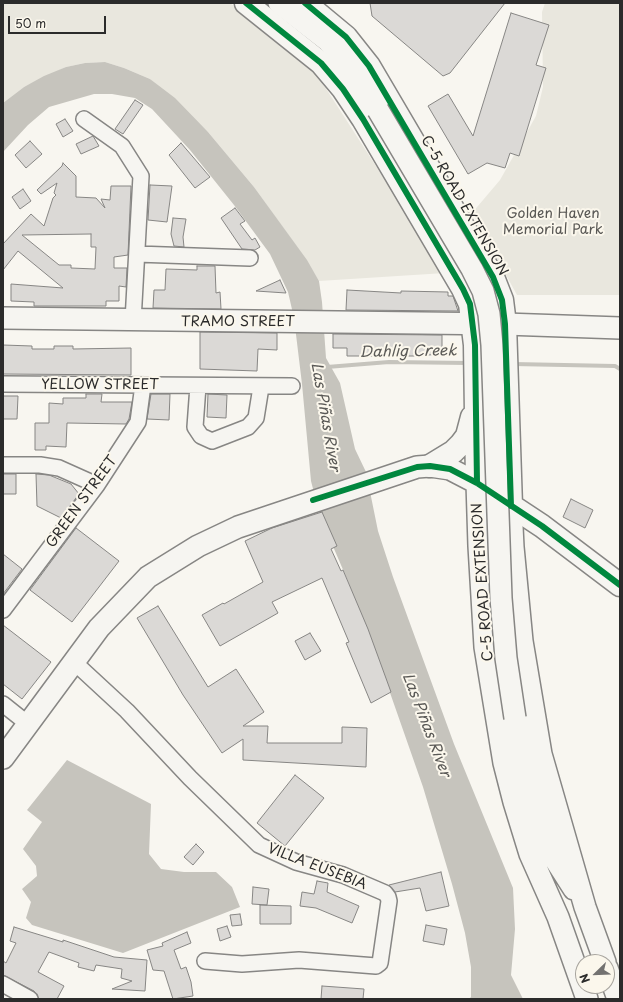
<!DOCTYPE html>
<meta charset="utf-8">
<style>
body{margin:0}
#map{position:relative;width:623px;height:1002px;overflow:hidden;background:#f8f6f0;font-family:"Playpen Sans",sans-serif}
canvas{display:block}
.frame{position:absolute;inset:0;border:4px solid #2b2b2b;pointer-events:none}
.north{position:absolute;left:575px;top:954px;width:40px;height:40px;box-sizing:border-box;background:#fbf7ec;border:1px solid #a8a59f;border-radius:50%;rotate:247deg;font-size:11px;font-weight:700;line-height:16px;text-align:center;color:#2b2b2b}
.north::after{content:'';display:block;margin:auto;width:14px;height:18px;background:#737270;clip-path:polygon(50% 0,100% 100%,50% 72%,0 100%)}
.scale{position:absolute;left:8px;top:16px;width:98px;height:18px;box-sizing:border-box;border:2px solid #2b2b2b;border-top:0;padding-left:5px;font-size:12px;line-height:14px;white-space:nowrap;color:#2b2b2b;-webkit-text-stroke:3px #fbf7ec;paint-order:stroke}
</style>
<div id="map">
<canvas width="623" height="1002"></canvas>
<div class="frame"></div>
<div class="north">N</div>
<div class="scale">50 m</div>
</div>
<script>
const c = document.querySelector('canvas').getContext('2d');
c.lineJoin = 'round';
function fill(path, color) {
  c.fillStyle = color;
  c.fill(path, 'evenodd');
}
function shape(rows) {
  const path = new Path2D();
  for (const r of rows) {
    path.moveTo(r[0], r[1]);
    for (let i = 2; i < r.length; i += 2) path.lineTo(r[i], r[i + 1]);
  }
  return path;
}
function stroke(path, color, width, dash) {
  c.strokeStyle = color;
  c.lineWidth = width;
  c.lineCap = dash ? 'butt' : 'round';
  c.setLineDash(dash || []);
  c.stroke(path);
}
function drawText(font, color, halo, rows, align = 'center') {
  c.font = font + ' "Playpen Sans",sans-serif';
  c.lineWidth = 4;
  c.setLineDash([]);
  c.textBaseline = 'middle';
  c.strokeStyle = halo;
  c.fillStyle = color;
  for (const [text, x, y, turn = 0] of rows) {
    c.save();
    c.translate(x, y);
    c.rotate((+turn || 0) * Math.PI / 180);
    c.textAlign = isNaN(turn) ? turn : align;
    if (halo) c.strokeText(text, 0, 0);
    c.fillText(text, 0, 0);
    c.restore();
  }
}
fill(shape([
 [3,3,230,3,272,33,314,70,445,273,319,281,306,260,254,187,208,132,150,79,124,68,105,62,85,63,66,67,24,87,3,103],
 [545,3,620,3,620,295,517,295,472,213,500,180,536,116,543,87,542,12]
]), '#e9e7de');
fill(shape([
 [105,62,124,68,150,79,175,98,208,132,254,187,307,260,319,281,322,302,326,358,340,383,355,449,366,472,378,531,393,577,454,744,513,888,515,929,511,975,523,999,469,999,471,997,471,967,465,933,452,884,423,787,381,667,347,579,320,516,311,481,302,384,294,318,288,292,270,254,234,205,190,150,152,109,135,98,112,94,94,94,49,107,28,125,3,152,3,103,24,87,44,76,66,67,85,63],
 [67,760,151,804,149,854,161,869,184,872,216,872,232,887,240,907,123,953,32,925,26,918,31,902,22,889,37,876,36,866,23,849,42,822,27,810]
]), '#c6c4bd');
stroke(shape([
 [513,364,615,366,620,369],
 [327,367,389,362,468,363]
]), '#c6c4bd', 4);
const building = shape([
 [370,3,505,3,450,73,443,76,372,16,370,3],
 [511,13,549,25,536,65,546,68,519,156,510,153,505,168,487,163,468,174,428,106,448,94,473,136,511,13],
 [135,100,143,105,123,134,115,129,135,100],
 [65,119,73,131,63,137,56,124,65,119],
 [93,136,99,146,81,154,76,144,93,136],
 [30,141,42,154,26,168,15,155,30,141],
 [181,143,210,177,195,188,169,155,181,143],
 [63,163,76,176,76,197,96,198,105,208,101,199,110,200,111,186,131,186,128,255,114,257,114,268,127,268,126,287,119,286,119,301,106,301,106,306,34,306,34,302,11,301,11,284,63,288,18,251,3,270,3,244,31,214,44,226,53,198,56,195,54,193,57,183,41,194,37,190,62,166,63,163],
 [91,234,91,247,96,247,95,269,71,268,71,265,59,265,22,235,91,234],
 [150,185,172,186,167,222,148,220,150,185],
 [23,189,31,201,20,209,12,197,23,189],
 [235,208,245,221,240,224,252,240,255,238,260,247,255,250,242,249,221,218,235,208],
 [173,218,186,219,183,237,184,247,174,246,171,234,173,218],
 [197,266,215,266,216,293,220,292,221,309,153,308,154,290,165,290,166,269,197,270,197,266],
 [280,280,286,293,256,291,280,280],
 [347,290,401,293,401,291,448,292,448,296,453,296,458,311,346,310,347,290],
 [200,332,277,333,277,350,258,349,257,371,200,369,200,332],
 [333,334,442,335,442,354,415,356,347,356,347,348,333,348,333,334],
 [3,345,32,346,32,349,54,349,54,346,73,346,73,349,131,348,131,375,3,374,3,345],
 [86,394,102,394,101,402,132,402,129,419,126,424,67,423,66,447,46,446,46,450,35,450,35,423,49,423,49,403,63,404,63,398,86,398,86,394],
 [151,394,170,394,169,420,147,419,151,394],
 [208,394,227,395,226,418,207,417,208,394],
 [3,396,18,396,17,419,3,419,3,396],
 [3,474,16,474,16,494,3,494,3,474],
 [36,474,49,475,71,484,79,494,61,518,37,506,36,474],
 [571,499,593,510,585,528,563,517,571,499],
 [322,512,337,546,331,549,341,571,343,570,368,629,391,692,371,703,346,643,349,642,322,578,272,602,278,613,220,646,202,615,223,603,224,604,263,582,245,541,272,528,322,512],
 [76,528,119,561,72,622,30,590,76,528],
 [3,554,22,569,3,594,3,554],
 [158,606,208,687,236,669,264,712,243,726,268,726,267,743,342,743,342,727,367,728,366,767,243,760,243,739,222,753,183,695,137,618,158,606],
 [3,625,51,662,22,699,3,684,3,625],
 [310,633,321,651,305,660,295,641,310,633],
 [295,775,324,798,285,846,257,823,295,775],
 [196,844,204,852,193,865,184,857,196,844],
 [441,872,449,906,426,911,420,888,395,892,389,885,441,872],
 [317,881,328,883,327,892,359,906,352,923,316,908,300,906,302,892,314,894,317,881],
 [253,887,269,889,267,905,252,904,253,887],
 [260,905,291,906,291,924,260,924,260,905],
 [240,914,242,925,232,926,230,915,240,914],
 [426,925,447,929,444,945,423,941,426,925],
 [227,926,231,937,220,941,217,929,227,926],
 [14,927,63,942,63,940,114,957,147,960,145,991,112,989,132,981,121,978,122,969,96,965,94,971,78,967,79,963,49,952,38,972,64,986,57,999,39,999,34,991,3,975,3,961,6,963,16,943,10,941,14,927],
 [187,932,191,943,174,950,181,969,186,967,191,982,193,996,173,999,164,971,153,970,147,950,163,946,162,943,187,932],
 [322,986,364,989,363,999,321,999,322,986]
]);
fill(building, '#dbd9d6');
stroke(building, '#878684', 1);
const street = shape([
 [84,119,122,146,141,176,133,321],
 [137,254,250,258],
 [3,384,292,386],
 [198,386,195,427,201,436,212,441,248,427,256,418,261,387],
 [3,465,40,465,59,468,97,485],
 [3,610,97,485,138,422,143,385],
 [74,662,127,711,190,778,259,845,296,862,343,875,385,893,388,897,389,901,380,963,376,966,299,960,242,964,205,961],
 [3,704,28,724],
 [3,984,30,999]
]);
const secondary = shape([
 [279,3,328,41,346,62,378,110],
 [3,318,505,324,620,328],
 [511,506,513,547,522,641,541,754,585,907,605,962],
 [515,718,529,784,551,853,574,889],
 [3,758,99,628,148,577,198,546,238,527,417,467,430,466,450,469,477,483,479,546,485,647,504,763,514,802,530,854,558,917,587,999],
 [607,968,618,999]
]);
const primary = shape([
 [246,3,321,63,343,89,363,119,463,289,470,304,475,345,477,483,542,526,620,585],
 [305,3,346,37,369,66,493,277,502,300,505,324,511,506],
 [430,466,453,452,461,444,467,436,472,417]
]);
stroke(street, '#878684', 18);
stroke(secondary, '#878684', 24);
stroke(primary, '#878684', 25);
stroke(street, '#f6f5f1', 15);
stroke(secondary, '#f6f5f1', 21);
stroke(primary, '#f6f5f1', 22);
const secondaryBridge = shape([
 [378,110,472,269,483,291,489,314,492,345,501,598,506,658,515,718]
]);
stroke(secondaryBridge, '#878684', 24, []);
stroke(secondaryBridge, '#f6f5f1', 21);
stroke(shape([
 [246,3,321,63,343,89,363,119,463,289,470,304,475,345,477,483],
 [305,3,346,37,369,66,493,277,502,300,505,324,511,506],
 [313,500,417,467,430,466,450,469,477,483,542,526,620,585]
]), '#00873e', 6);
drawText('14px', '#2b2b2b', '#fbf7ec', [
 ["C-5 ROAD EXTENSION",464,206,60],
 ["TRAMO STREET",238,322],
 ["YELLOW STREET",100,385],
 ["GREEN STREET",82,502,-54],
 ["C-5 ROAD EXTENSION",483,582,-94],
 ["VILLA EUSEBIA",317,867,21]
]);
drawText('14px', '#585754', '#fbf7ec', [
 ["Golden Haven",553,214],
 ["Memorial Park",553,230]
]);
drawText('italic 15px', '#5a5956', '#fbf7ec', [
 ["Dahlig Creek",408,352,-1],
 ["Las Piñas River",325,417,80],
 ["Las Piñas River",426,725,69]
]);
</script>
